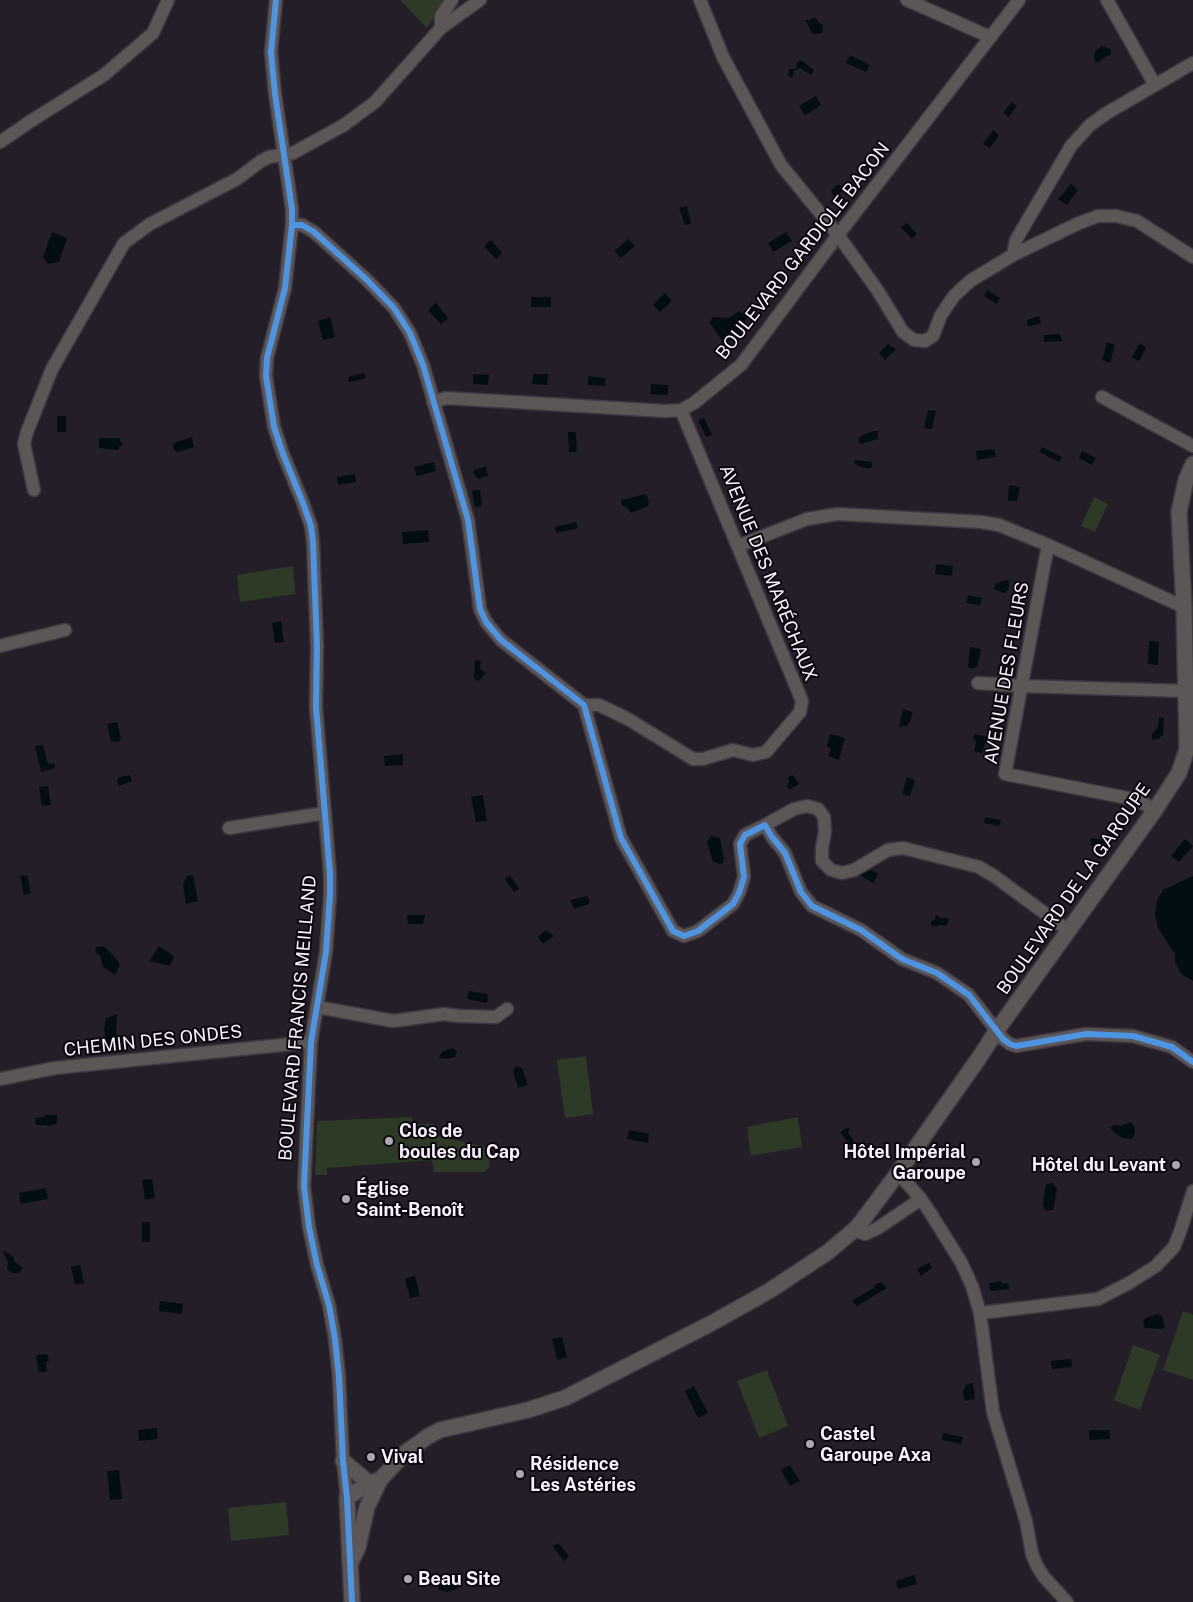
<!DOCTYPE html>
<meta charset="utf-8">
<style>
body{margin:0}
canvas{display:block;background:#241e29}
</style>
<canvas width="1193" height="1602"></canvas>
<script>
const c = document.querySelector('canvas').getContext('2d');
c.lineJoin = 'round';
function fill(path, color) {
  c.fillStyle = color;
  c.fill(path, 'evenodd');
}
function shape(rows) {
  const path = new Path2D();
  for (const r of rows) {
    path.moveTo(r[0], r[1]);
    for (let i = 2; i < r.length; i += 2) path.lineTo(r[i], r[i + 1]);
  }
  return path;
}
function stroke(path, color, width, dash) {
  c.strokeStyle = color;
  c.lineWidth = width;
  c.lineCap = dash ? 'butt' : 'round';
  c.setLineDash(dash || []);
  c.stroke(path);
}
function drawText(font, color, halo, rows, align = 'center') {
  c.font = font + ' "Public Sans",sans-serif';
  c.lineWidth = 4;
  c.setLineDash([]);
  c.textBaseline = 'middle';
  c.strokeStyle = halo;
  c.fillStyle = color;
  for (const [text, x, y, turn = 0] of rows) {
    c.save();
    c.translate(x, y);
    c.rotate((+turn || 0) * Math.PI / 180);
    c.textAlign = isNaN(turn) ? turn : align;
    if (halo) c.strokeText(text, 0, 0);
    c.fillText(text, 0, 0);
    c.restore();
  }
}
fill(shape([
 [400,0,445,0,427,28],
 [1094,497,1108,504,1095,532,1081,526],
 [293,566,295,594,240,602,237,575],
 [586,1056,593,1114,565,1118,557,1060],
 [412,1117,412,1124,434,1124,434,1135,489,1148,490,1167,484,1172,434,1172,432,1160,327,1168,327,1175,315,1175,317,1121],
 [798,1117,802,1147,751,1156,747,1127],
 [1183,1311,1193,1315,1193,1380,1163,1370],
 [1133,1345,1160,1355,1140,1410,1114,1400],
 [767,1370,788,1426,759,1438,737,1381],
 [286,1502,289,1535,231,1541,228,1508]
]), '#2c3a26');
fill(shape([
 [813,18,816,18,819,23,823,25,822,33,818,34,813,34,805,20,810,20],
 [1102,46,1111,49,1111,55,1105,57,1098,63,1094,60,1095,51],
 [850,55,870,65,866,72,846,63],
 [801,60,814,70,811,75,799,68,794,71,793,76,791,78,788,75,789,69,795,69,797,67,796,63],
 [816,96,821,105,805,115,799,106],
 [1012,102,1017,106,1009,117,1003,113],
 [993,130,999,135,990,148,983,144],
 [1071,184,1078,190,1067,205,1058,199],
 [837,185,844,185,845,189,842,192,834,196,831,191],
 [687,206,691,223,685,225,679,208],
 [907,223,917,234,912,239,901,227],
 [52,232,67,238,59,262,48,264,43,257],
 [786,232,792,241,773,252,768,243],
 [628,239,635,246,621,258,614,251],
 [491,240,502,253,496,259,484,246],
 [987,290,1000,298,997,304,984,296],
 [665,293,672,301,660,312,653,305],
 [531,297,551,297,551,307,531,307],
 [436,303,448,318,441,324,428,310],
 [739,311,747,318,741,332,733,340,723,342,710,323,712,317,729,318],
 [1039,316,1041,323,1028,327,1027,320],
 [330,317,335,337,323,340,318,321],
 [1060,334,1062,341,1044,342,1044,335],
 [1107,342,1115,345,1110,363,1102,360],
 [1140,343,1146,348,1139,361,1132,357],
 [888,344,896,349,885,360,879,353],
 [363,373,366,376,364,379,349,382,348,377],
 [473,374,489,375,488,385,473,384],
 [533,374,548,374,547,385,532,384],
 [588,376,606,378,605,386,588,385],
 [651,384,668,385,668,395,650,394],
 [928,410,936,411,932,429,924,428],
 [57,416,66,416,66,432,57,432],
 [704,418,712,435,706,437,698,420],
 [873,431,878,431,878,439,861,444,858,439,861,436],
 [568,432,576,432,577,452,569,452],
 [192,437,194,447,178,452,174,450,173,445,176,442],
 [99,438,120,438,120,441,123,445,119,447,119,450,99,448],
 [1042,447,1062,457,1059,462,1039,452],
 [994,449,996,457,977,460,976,451],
 [1082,451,1096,458,1092,465,1079,458],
 [855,460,872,462,872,467,868,469,859,466,854,463],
 [434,462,436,471,417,476,414,467],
 [486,466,488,476,478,479,473,473,474,470],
 [355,474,356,482,338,485,337,477],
 [1009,485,1020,487,1017,501,1008,501],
 [480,490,482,506,475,507,472,491],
 [645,494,649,500,648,506,631,513,627,507,622,506,621,500],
 [576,522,578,528,556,533,555,527],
 [428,530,429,542,403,544,402,532],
 [936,564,953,566,952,576,935,574],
 [1006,580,1009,580,1009,585,1008,590,1004,593,994,589,995,584],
 [968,595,982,598,980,605,966,603],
 [281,621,284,642,275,643,272,623],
 [1149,641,1159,642,1158,665,1148,664],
 [970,647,981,649,977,667,972,669,968,667],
 [475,660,481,661,480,669,486,673,479,681,474,678],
 [903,709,913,712,910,722,906,726,899,727],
 [1159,717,1164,718,1163,735,1158,739,1152,740,1152,734,1158,728],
 [117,722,121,738,120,741,114,742,111,741,107,724],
 [830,734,845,738,839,760,828,756,831,749,827,746],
 [975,734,987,737,982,753,974,751,976,742,973,737],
 [43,745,48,764,54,763,55,768,41,772,35,746],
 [403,754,403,765,385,766,384,756],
 [130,775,132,781,119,786,117,781,118,778],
 [793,775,799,784,789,790,787,785,789,782,788,777],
 [907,777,915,780,910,796,902,794],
 [48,786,51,805,42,806,39,787],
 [483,795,487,821,476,822,471,797],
 [985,817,1001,820,999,826,984,823],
 [711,836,720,838,724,859,723,863,719,864,713,862,707,842],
 [1091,838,1107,841,1106,848,1090,845],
 [1185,839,1193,846,1179,862,1171,856],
 [872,870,878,874,873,883,860,875],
 [27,875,31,893,24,895,20,876],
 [193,875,198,901,186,904,183,885,187,876],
 [510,875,519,889,514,892,505,879],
 [1193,876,1193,981,1181,974,1175,962,1175,954,1158,928,1155,914,1157,900,1163,890],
 [587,896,590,901,589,904,574,909,570,900],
 [407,915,425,915,423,924,408,924],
 [936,915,942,918,947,918,949,920,946,926,940,925,936,927,931,925,931,922,935,919],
 [546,930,554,936,543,944,538,937],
 [104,946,115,957,120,965,115,975,103,967,100,955,97,954,95,950,97,947],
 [159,946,174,956,170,966,149,961],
 [469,991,488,994,487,1003,467,999],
 [117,1014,116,1038,110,1043,106,1040,104,1029,106,1018],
 [453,1048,457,1052,455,1057,446,1059,439,1058,441,1053,449,1049],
 [516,1066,522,1068,528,1085,518,1088,513,1071],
 [46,1115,57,1115,57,1124,47,1126,45,1125,36,1125,35,1118,44,1117],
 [1131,1122,1135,1127,1135,1133,1132,1139,1123,1138,1114,1133,1110,1127,1116,1125,1120,1126],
 [846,1128,850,1129,848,1132,854,1141,850,1145,840,1132],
 [629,1130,649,1134,648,1143,627,1139],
 [152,1179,155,1198,145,1200,142,1180],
 [1052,1183,1057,1188,1054,1207,1053,1210,1047,1211,1045,1210,1043,1205,1045,1188,1047,1184],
 [46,1188,48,1199,21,1204,19,1193],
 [142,1222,150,1222,150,1242,142,1242],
 [2,1250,14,1257,14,1261,23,1268,19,1273,12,1273,7,1269,8,1262],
 [929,1263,932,1268,921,1276,917,1269],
 [80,1265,84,1283,75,1285,71,1267],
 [415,1276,420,1296,410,1298,405,1279],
 [1001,1281,1002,1283,1009,1284,1009,1289,992,1291,990,1290,989,1283],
 [881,1282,887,1288,857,1306,852,1301,875,1287,874,1285],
 [160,1301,183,1304,182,1314,159,1311],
 [1158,1314,1162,1316,1165,1327,1161,1329,1145,1328,1143,1322,1145,1318],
 [562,1337,567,1357,557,1360,552,1339],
 [47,1354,49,1361,46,1361,47,1372,39,1372,36,1355],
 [1071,1359,1072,1367,1052,1369,1051,1361],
 [973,1383,975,1399,965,1401,963,1392,966,1385],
 [694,1386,708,1413,698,1418,685,1391],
 [157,1428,158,1439,139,1441,138,1430],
 [1089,1430,1110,1430,1110,1439,1089,1440],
 [943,1433,963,1437,961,1444,942,1440],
 [790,1465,800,1481,790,1486,781,1470],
 [119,1470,122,1499,110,1500,107,1471],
 [558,1543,569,1556,564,1561,553,1547],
 [914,1575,917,1584,898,1589,896,1581],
 [455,1578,460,1578,461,1585,455,1590,447,1592,439,1590,438,1586,441,1582,452,1583]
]), '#030e12');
const minor = shape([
 [276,0,271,52,275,94,292,209,292,225,285,288,267,358,266,376,274,427,283,454,303,503,311,526,313,542,317,646,316,707,330,874,330,895,326,952,311,1042,304,1186,309,1227,317,1265,329,1305,335,1339,339,1377,343,1461,347,1498],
 [700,0,723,57,781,165,838,235,878,291,903,332,914,340,925,341,933,336,941,315,954,296,970,281,1013,255,1077,224,1098,216,1116,216,1137,221,1193,257],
 [907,0,990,37],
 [1107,0,1155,85],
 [441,28,441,16,452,0],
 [0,142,34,119,104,75,153,33,168,0],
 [292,225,302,225,314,232,366,279,394,308,410,333,423,365,468,520,480,609,486,622,501,640,584,705,621,838,673,931,684,936,698,931,733,904,739,893,744,877,740,844,745,835,765,825,772,837,785,853,801,892,812,906,861,930,902,959,937,973,969,995,1003,1039,1010,1044,1016,1046,1086,1034,1133,1036,1172,1047,1193,1062],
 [1013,255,1016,240,1071,146,1090,125,1107,113,1193,63],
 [1102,397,1193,446],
 [433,402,446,398,665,411,681,410,694,403,741,365,838,235,1019,0],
 [34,490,24,444,27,432,52,369,124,243,150,224,237,179,261,161,269,157,293,153,344,125,375,102,441,28,480,0],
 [1048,545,1005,774,1138,800,1155,810],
 [738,546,807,519,838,514,981,522,999,525,1048,545,1184,607],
 [0,646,65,630],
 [978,683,1021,686,1185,691],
 [584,705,599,705,628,719,693,759,703,759,733,750,753,755,766,752,800,712,802,701,681,410],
 [765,825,794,809,807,806,818,809,824,817,825,831,822,848,822,861,831,870,842,873,854,870,888,850,903,848,979,867,994,876,1069,931],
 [229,828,325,813],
 [317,1007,393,1021,444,1014,459,1016,496,1017,507,1009],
 [0,1079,55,1068,311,1042],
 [898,1173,921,1199,931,1214,961,1262,972,1286,980,1313,993,1412,1026,1521,1032,1554,1037,1566,1044,1577,1067,1602],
 [854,1230,865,1234,878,1228,921,1199],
 [980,1313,1098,1299,1129,1283,1156,1266,1174,1247,1180,1232,1193,1191]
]);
const tertiary = shape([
 [343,1461,369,1483],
 [351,1562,358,1547,367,1507,380,1480,405,1453,427,1437,440,1430,528,1410,565,1398,710,1324,769,1291,828,1252,854,1230,859,1225,898,1173,979,1058,997,1030,1155,810,1179,773,1187,749,1184,607,1179,512,1186,480,1193,464],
 [352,1602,347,1498,369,1483,380,1480]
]);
stroke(minor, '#3d3842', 15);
stroke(tertiary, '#3d3842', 18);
stroke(minor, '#5c5656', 12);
stroke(tertiary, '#5c5656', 15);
stroke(shape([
 [276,0,271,52,275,94,292,209,292,225,285,288,267,358,266,376,274,427,283,454,303,503,311,526,313,542,317,646,316,707,330,874,330,895,326,952,311,1042,304,1186,309,1227,317,1265,329,1305,335,1339,339,1377,343,1461,347,1498,352,1602],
 [292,225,302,225,314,232,366,279,394,308,410,333,423,365,468,520,480,609,486,622,501,640,584,705,621,838,673,931,684,936,698,931,733,904,739,893,744,877,740,844,745,835,765,825,772,837,785,853,801,892,812,906,861,930,902,959,937,973,969,995,1003,1039,1010,1044,1016,1046,1086,1034,1133,1036,1172,1047,1193,1062]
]), '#4d94e3', 6);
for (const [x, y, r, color] of [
 [389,1141,5,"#aea6b3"],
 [976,1162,5,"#aea6b3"],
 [1176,1165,5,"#aea6b3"],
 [346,1199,5,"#aea6b3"],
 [810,1444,5,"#aea6b3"],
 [371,1457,5,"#aea6b3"],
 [520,1474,5,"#aea6b3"],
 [408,1579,5,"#aea6b3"]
]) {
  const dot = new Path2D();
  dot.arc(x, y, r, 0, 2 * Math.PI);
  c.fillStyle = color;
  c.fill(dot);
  stroke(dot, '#0c070f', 2);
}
drawText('18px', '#f8f0fd', '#0c070f', [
 ["BOULEVARD GARDIOLE BACON",803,251,-52],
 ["AVENUE DES MARÉCHAUX",768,573,68],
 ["AVENUE DES FLEURS",1007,673,-80],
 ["BOULEVARD DE LA GAROUPE",1074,889,-55],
 ["BOULEVARD FRANCIS MEILLAND",298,1018,-85],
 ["CHEMIN DES ONDES",153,1041,-6]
]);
drawText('bold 18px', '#f8f0fd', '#0c070f', [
 ["Clos de",399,1131],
 ["boules du Cap",399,1152],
 ["Hôtel Impérial",966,1152,"right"],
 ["Garoupe",966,1173,"right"],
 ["Hôtel du Levant",1166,1165,"right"],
 ["Église",356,1189],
 ["Saint-Benoît",356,1210],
 ["Castel",820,1434],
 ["Garoupe Axa",820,1455],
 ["Vival",381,1457],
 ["Résidence",530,1464],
 ["Les Astéries",530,1485],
 ["Beau Site",418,1579]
], 'left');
</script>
